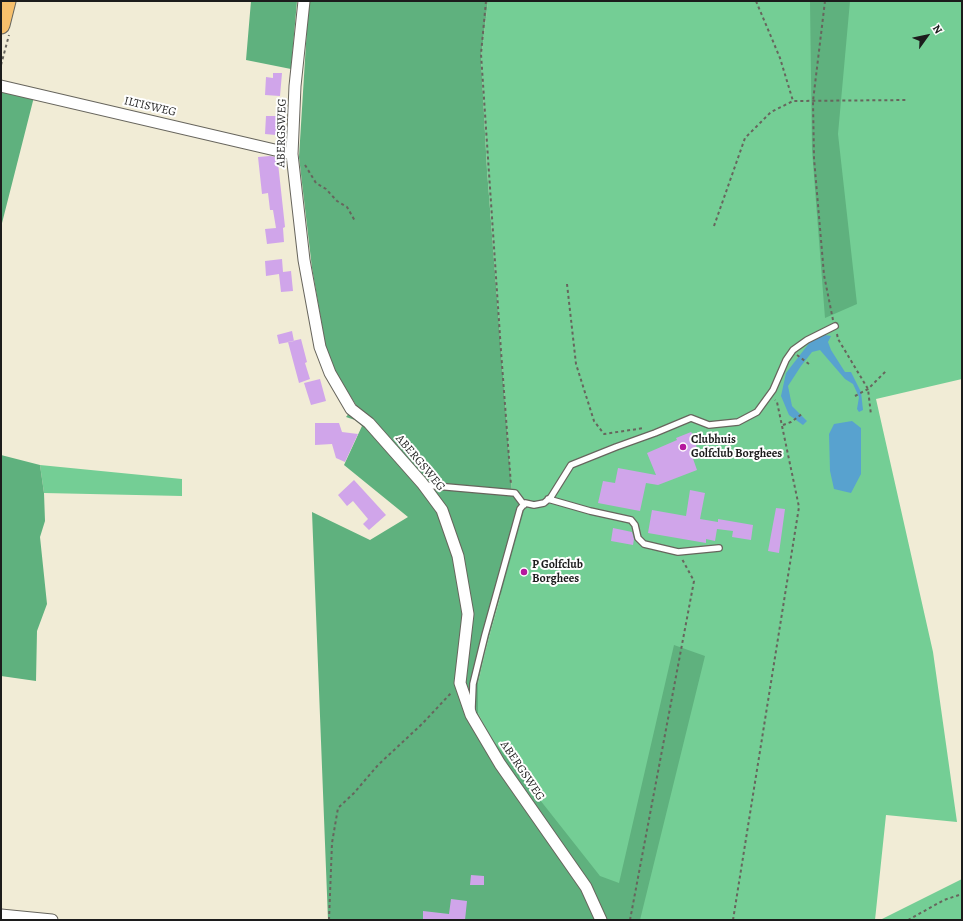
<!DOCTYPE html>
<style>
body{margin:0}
#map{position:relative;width:963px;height:921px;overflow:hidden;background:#f1ecd6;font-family:Alegreya,serif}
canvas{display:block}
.frame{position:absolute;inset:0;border:2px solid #1c1c1c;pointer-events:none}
.north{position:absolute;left:907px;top:16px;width:40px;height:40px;-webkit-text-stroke:3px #fff;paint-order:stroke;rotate:57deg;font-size:11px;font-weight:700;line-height:16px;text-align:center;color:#1c1c1c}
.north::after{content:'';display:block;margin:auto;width:14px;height:18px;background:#1c1c1c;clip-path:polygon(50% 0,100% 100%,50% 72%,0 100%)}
</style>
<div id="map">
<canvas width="963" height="921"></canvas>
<div class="frame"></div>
<div class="north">N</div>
</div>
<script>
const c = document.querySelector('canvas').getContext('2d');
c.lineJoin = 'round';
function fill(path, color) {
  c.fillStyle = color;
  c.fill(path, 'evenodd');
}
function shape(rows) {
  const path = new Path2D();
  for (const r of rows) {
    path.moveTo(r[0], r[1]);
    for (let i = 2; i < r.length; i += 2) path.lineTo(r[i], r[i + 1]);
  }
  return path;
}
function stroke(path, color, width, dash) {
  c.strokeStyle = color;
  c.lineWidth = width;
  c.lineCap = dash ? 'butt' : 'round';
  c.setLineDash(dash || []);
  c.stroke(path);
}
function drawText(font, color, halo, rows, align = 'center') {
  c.font = font + ' Alegreya,serif';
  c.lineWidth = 4;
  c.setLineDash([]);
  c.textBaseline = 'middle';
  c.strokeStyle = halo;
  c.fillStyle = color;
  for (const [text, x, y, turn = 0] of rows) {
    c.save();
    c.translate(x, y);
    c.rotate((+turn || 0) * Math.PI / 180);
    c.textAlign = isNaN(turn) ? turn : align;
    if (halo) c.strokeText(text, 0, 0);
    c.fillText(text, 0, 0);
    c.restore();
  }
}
fill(shape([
 [488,1,962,1,962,379,876,399,933,652,957,822,886,815,875,920,622,920,488,734,478,713,478,684,485,652,500,598,512,492,487,170,481,58],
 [40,465,182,479,182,496,44,493],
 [962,879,962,920,880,920]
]), '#74ce95');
fill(shape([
 [251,1,297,1,291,69,246,60],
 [310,1,488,1,481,58,487,170,512,492,525,507,485,652,478,684,478,713,488,734,600,876,619,883,674,645,705,656,640,920,328,920,312,512,370,540,408,517,344,465,362,426,355,420,346,417,356,405,334,370,326,348,312,268,299,157,308,11],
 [810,1,850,1,838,134,857,304,825,318,812,150],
 [1,88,34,97,1,227],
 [1,455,40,465,44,493,45,521,40,537,47,604,37,631,36,681,1,676]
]), '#5fb17e');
fill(shape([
 [825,335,831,336,828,342,831,350,845,372,851,372,861,392,863,410,859,412,857,409,859,397,853,384,845,379,820,350,812,352,801,366,788,386,792,406,807,421,803,425,789,415,781,396,786,373,810,342],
 [852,421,861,428,861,474,851,493,834,489,830,471,829,434,834,424]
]), '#58a2cf');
fill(shape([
 [273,73,282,73,280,96,265,95,266,77,273,78],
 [266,116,277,116,276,135,265,134],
 [270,156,276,157,277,163,278,163,285,227,283,228,284,242,267,244,265,229,276,228,273,210,270,210,268,193,262,194,258,157],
 [282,259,283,272,291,271,293,291,281,292,279,274,266,276,265,261],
 [292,331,294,341,279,344,277,335],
 [301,339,307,362,305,363,310,379,299,383,288,342],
 [320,379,326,401,311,405,304,383],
 [315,423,339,423,342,432,358,434,345,462,336,458,332,444,315,445],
 [691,432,695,436,697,451,691,453,697,470,658,485,646,483,640,511,598,503,603,481,615,483,618,468,656,475,647,453,677,440,676,438],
 [354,480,386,515,369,530,363,524,368,519,353,501,347,506,338,495],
 [690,490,705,493,700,519,718,522,718,519,753,525,751,540,732,537,733,531,717,529,715,541,706,539,706,543,648,533,652,510,686,516],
 [776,508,785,509,779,553,768,551],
 [613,528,632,532,634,539,633,545,611,541],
 [471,875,484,876,484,885,470,885],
 [451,899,467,901,465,920,423,920,423,911,449,914]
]), '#d0a5ea');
const lane = shape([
 [424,485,515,493,524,505],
 [548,499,590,511,631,520,635,525,638,538,644,544,678,552,719,548],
 [472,708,473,684,485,635,520,509,525,503,534,505,544,503,551,497,571,465,616,447,655,433,691,418,709,425,738,422,757,412,773,390,786,360,793,350,807,340,835,326]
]);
const street = shape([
 [304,1,295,86,292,154,304,260,320,347,330,373,351,409,369,423,422,483,442,510,458,556,468,614,460,683,471,715,500,764,586,887,601,920],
 [1,86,292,154],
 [1,915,52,920]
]);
const primary = shape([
 [1,25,7,1]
]);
stroke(lane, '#67655d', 8);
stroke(street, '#67655d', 13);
stroke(primary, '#67655d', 19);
stroke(shape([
 [486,1,481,54,501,351,511,485],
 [756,1,780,58,793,101],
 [825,1,813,101,814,158,824,275,833,320],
 [1,65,9,35],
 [305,165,316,183,326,189,337,201,347,207,355,221],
 [714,226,745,138,771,112,793,101,908,100],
 [567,284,576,364,594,421,604,434,644,428],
 [837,334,838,339,868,389,871,415],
 [797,355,809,364],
 [855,396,868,389,887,370],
 [783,425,791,422,802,414],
 [329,920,332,843,338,808,354,793,378,765,422,724,452,692],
 [630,920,694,581,682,559],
 [733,920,799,507,777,402,775,400],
 [908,920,944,900,962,894]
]), '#67655d', 2, [3, 3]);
stroke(lane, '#fff', 5.5);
stroke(street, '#fff', 11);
stroke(primary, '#f7c06c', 17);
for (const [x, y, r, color] of [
 [683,447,4,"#b5179e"],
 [524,572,4,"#b5179e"]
]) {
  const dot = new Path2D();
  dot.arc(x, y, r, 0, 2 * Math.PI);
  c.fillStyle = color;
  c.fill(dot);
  stroke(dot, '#fff', 1.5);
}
drawText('12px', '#1c1c1c', '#fff', [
 ["ILTISWEG",150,107,13],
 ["ABERGSWEG",282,133,-89],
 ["ABERGSWEG",420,463,50],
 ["ABERGSWEG",522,771,56]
]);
drawText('bold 12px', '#1c1c1c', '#fff', [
 ["Clubhuis",691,440],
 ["Golfclub Borghees",691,454],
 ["P Golfclub",532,565],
 ["Borghees",532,579]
], 'left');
</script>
